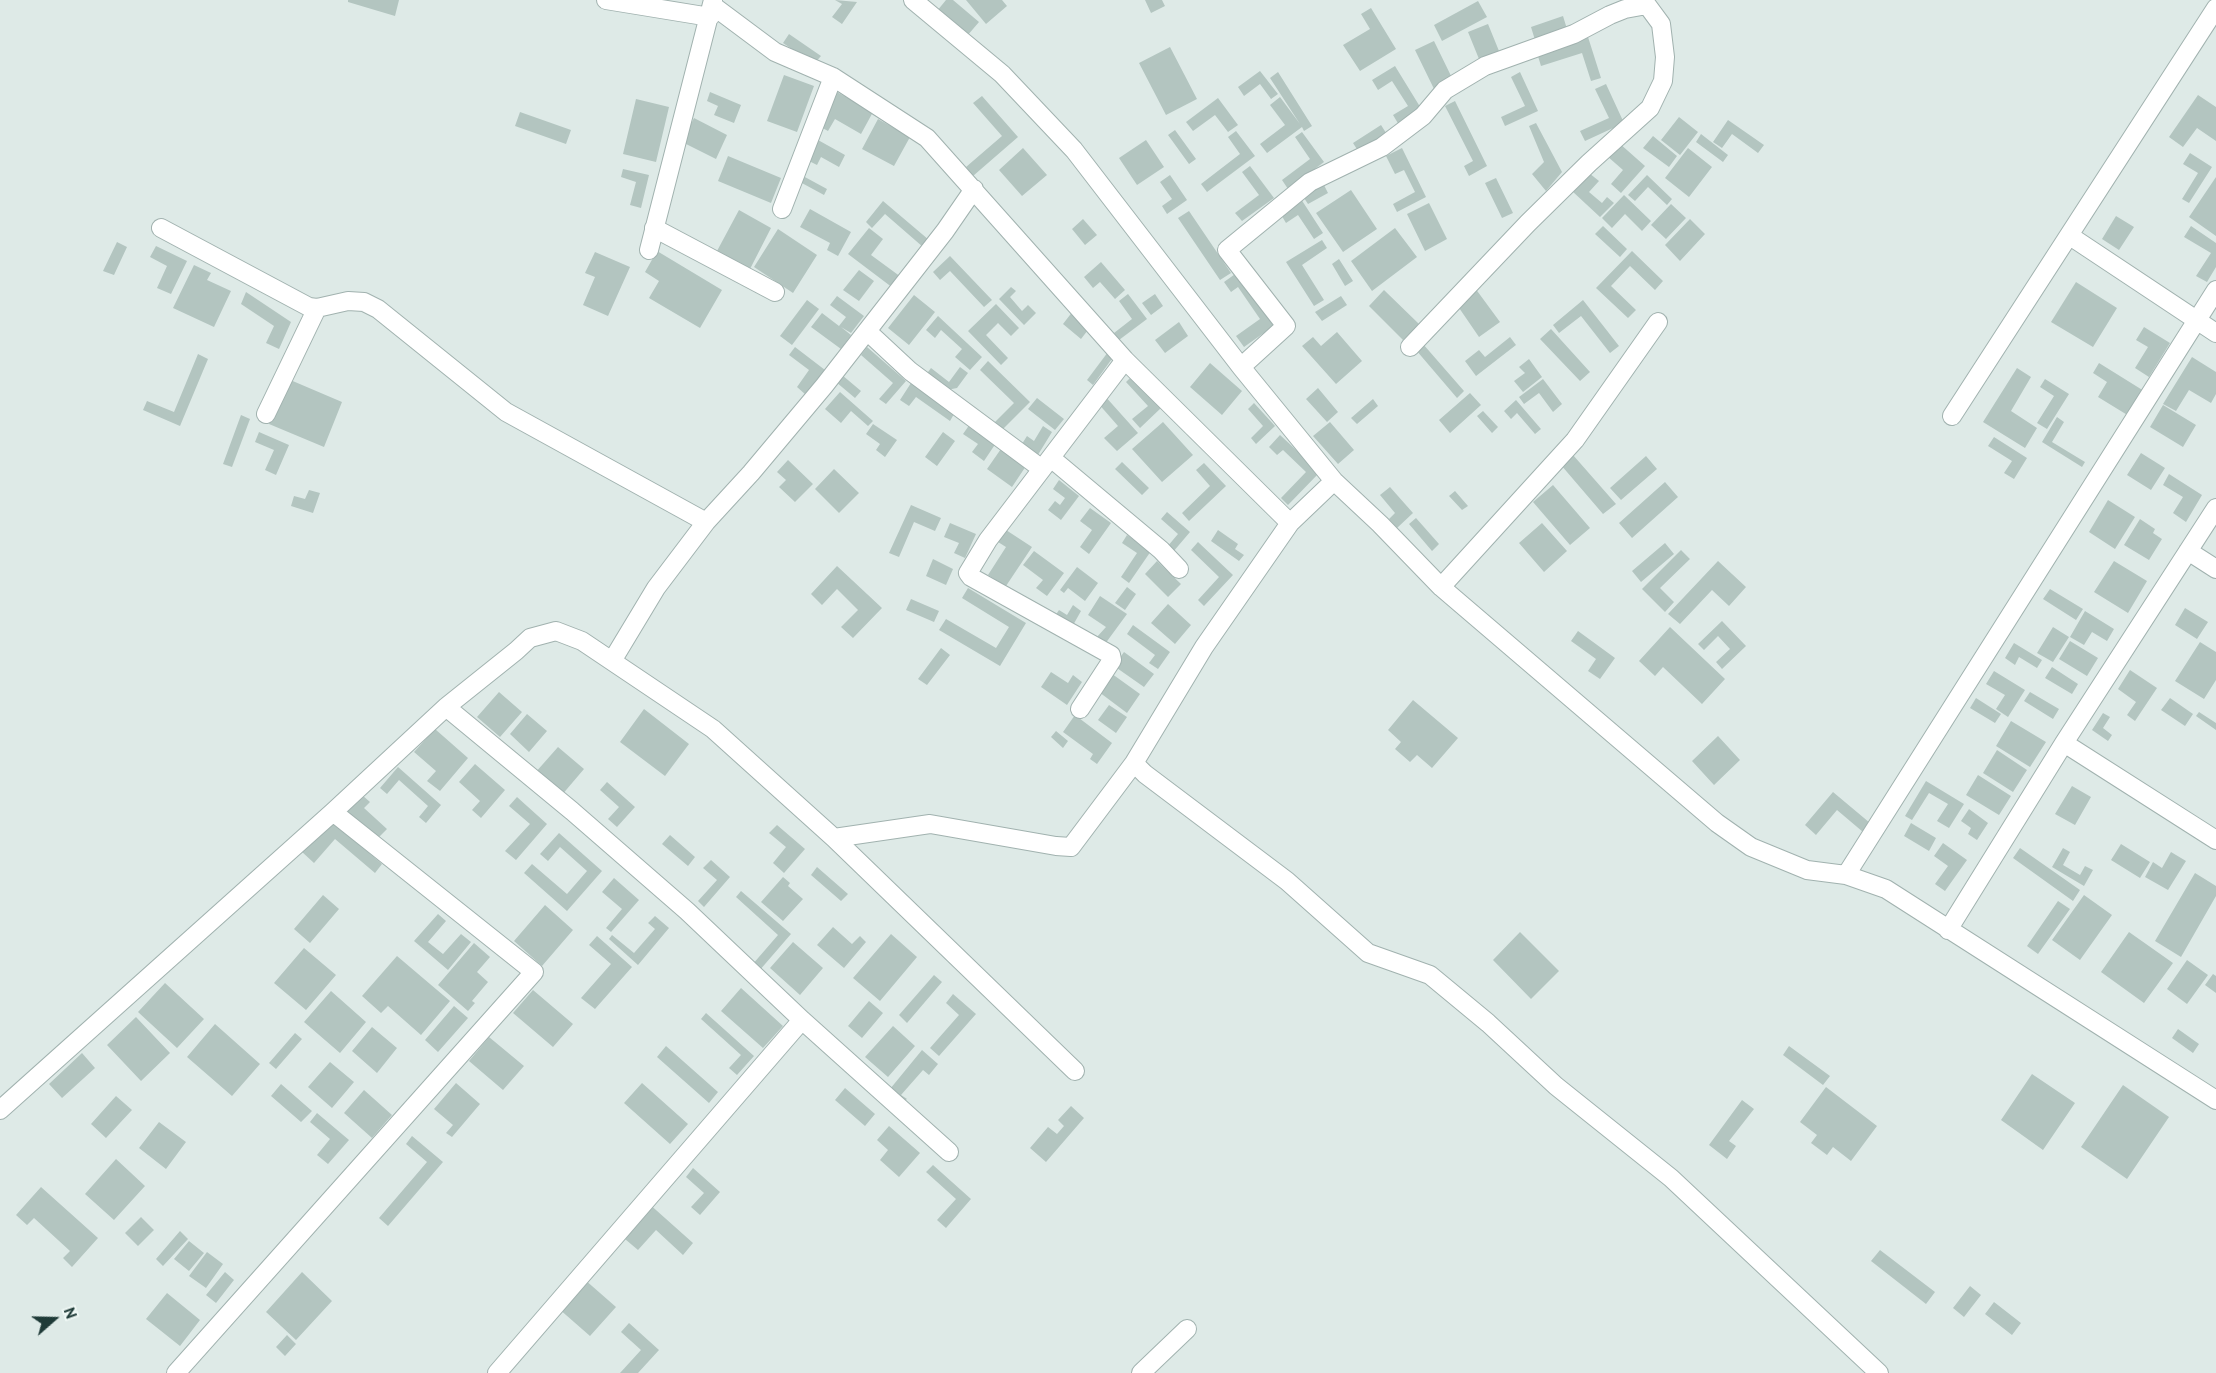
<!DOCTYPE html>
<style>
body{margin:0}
#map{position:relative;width:2216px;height:1373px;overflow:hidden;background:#deeae7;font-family:"PT Sans",sans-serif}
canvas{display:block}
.north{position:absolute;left:24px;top:1289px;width:60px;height:60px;-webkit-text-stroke:4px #eef7f4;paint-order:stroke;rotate:70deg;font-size:16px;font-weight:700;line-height:24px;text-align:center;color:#1f3b38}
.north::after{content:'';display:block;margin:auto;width:21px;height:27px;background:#1f3b38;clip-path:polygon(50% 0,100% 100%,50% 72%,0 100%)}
</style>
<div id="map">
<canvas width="2216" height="1373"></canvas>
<div class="north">N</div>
</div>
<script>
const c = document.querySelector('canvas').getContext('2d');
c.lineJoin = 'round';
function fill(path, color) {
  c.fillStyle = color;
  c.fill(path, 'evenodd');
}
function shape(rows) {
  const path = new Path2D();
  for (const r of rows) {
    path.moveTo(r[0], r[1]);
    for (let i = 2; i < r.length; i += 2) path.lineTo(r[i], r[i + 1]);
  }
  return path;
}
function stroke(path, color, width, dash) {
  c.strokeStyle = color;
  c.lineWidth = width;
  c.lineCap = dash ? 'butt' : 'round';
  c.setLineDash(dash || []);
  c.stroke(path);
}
fill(shape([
 [348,0,399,0,395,16,348,2],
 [835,0,857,2,842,24,832,17,842,4],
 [946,0,953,0,979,22,967,36,937,11],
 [966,0,1002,0,1007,6,986,24],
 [1145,0,1162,0,1165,6,1151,13],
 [1478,1,1487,17,1442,41,1434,25],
 [1371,8,1396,49,1360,71,1343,45,1370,29,1361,14],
 [1563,16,1567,29,1535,40,1531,27],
 [1488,24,1499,51,1479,59,1468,32],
 [789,34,821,56,814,64,783,43],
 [1588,37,1601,78,1591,81,1582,53,1541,66,1537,53],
 [1434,41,1454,82,1435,91,1415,50],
 [1170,47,1197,99,1166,115,1139,63],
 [1395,66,1422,110,1399,125,1393,115,1408,106,1392,81,1378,90,1372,80],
 [1260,71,1278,94,1271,99,1260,84,1244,96,1238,87],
 [1278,72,1312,126,1304,131,1302,127,1267,153,1260,144,1285,125,1270,105,1280,97,1300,124,1270,78],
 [1520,72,1538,111,1505,126,1501,117,1525,106,1511,77],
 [784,75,814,86,797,132,767,121],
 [1606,84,1624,123,1585,141,1580,131,1609,118,1595,89],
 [835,91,873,112,861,134,835,119,828,131,817,125],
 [710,92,741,105,734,123,714,115,718,106,707,101],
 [2198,95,2216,107,2216,141,2197,128,2183,147,2169,137],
 [982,96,1018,137,973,176,966,167,1002,136,973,103],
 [1218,98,1238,125,1228,132,1215,115,1193,131,1186,122],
 [636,99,669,107,656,162,623,154],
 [1455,101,1487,166,1469,176,1464,166,1473,161,1445,106],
 [520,112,571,130,566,144,515,126],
 [1679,117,1698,132,1680,155,1661,140],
 [694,118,727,135,716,159,682,142],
 [878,119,910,137,894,166,862,149],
 [1728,120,1764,145,1758,153,1732,134,1722,148,1713,142],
 [1536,123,1562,172,1546,191,1532,174,1544,162,1529,126],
 [1381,125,1388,136,1360,154,1353,143],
 [1175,130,1196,159,1189,164,1168,135],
 [1236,131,1255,156,1207,192,1201,184,1240,154,1228,137],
 [1302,132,1324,162,1288,189,1282,180,1310,159,1295,137],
 [1701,134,1728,155,1723,162,1696,142],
 [1653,136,1677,156,1669,167,1643,148],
 [818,140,845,155,839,167,821,157,817,165,807,160],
 [1146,140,1164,167,1137,185,1119,158],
 [1619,143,1645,166,1621,193,1611,184,1623,170,1607,156],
 [1023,148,1047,175,1022,196,999,170],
 [1402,148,1426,197,1397,212,1393,204,1415,192,1404,170,1395,174,1386,156],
 [1688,148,1712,167,1689,197,1665,178],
 [2190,153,2212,167,2189,203,2182,199,2198,173,2183,164],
 [728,156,781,178,771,203,718,181],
 [1250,166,1274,198,1242,221,1235,213,1259,195,1242,172],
 [623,169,649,175,641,208,630,205,636,182,621,177],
 [1589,173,1599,181,1589,192,1602,203,1607,197,1614,203,1600,217,1572,191],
 [1170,175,1187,200,1167,214,1162,206,1172,199,1160,182],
 [1647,175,1672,199,1667,205,1648,187,1635,201,1628,195],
 [803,176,827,189,824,195,800,182],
 [2216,177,2216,236,2189,217],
 [1496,178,1513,213,1502,218,1485,183],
 [1323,183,1328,193,1308,204,1302,195],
 [1351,190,1377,229,1343,252,1316,213],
 [1624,195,1651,221,1642,231,1625,214,1612,228,1602,218],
 [1301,199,1323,233,1314,239,1298,215,1286,223,1280,213],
 [883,201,929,240,923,247,885,214,872,228,866,222],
 [1429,203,1447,239,1425,251,1407,214],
 [1671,204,1686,218,1666,239,1651,225],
 [810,209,851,232,838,256,827,250,830,243,800,227],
 [739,210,771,228,750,269,717,251],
 [1189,211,1231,273,1220,280,1178,218],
 [2116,216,2134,227,2119,250,2102,239],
 [1083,219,1097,235,1085,245,1072,229],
 [1690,219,1705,234,1680,261,1665,245],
 [1603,226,1627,249,1620,257,1595,234],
 [2191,226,2216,243,2216,267,2207,282,2196,276,2211,253,2184,237],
 [869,228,883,239,871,255,901,277,893,288,848,254],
 [1395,228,1417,257,1372,291,1351,261],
 [778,229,817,255,793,293,754,267],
 [1322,240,1327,248,1302,265,1324,300,1314,306,1286,262],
 [117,242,127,247,114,275,103,271],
 [156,246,187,261,171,294,157,288,167,266,150,257],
 [657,251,722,290,700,328,649,298,659,281,645,272],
 [1632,251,1663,281,1655,290,1630,266,1611,286,1636,310,1628,318,1596,288],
 [595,252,630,267,608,316,583,305,595,277,585,273],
 [950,256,992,300,984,307,950,271,940,280,933,272],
 [1339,259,1353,281,1345,286,1332,264],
 [1101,262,1125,290,1115,299,1100,282,1093,288,1084,277],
 [194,265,211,273,207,280,231,291,214,327,173,308],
 [859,270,874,281,859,301,843,290],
 [1238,272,1275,325,1244,347,1236,336,1260,319,1238,287,1231,292,1224,282],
 [2076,282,2117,308,2093,347,2051,322],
 [1011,287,1016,291,1010,297,1022,311,1028,305,1036,313,1024,325,999,299],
 [1475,288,1500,322,1479,337,1455,302],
 [1384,290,1419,324,1403,340,1369,306],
 [246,292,291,322,279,349,266,343,274,326,241,304],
 [1128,294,1147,319,1119,340,1114,333,1132,319,1119,301],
 [1155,294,1163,306,1151,315,1142,303],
 [914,295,935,312,909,345,888,328],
 [837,296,864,316,851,333,841,327,851,335,841,349,811,327,822,313,839,326,846,317,830,305],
 [1341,296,1347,305,1322,321,1315,312],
 [807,300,819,309,792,345,780,336],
 [1583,300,1619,346,1610,353,1581,316,1559,333,1553,325],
 [996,304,1019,328,1011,336,998,323,986,335,1008,358,1001,365,968,331],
 [1073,311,1091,326,1081,339,1063,324],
 [938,316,982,357,970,370,955,357,962,349,941,330,935,338,926,330],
 [1179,322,1188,336,1165,353,1155,340],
 [2144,327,2170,343,2149,377,2135,368,2148,347,2136,340],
 [1551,329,1590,372,1580,381,1540,339],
 [1337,332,1362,361,1336,384,1302,346,1313,337,1321,346],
 [1510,337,1516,345,1476,376,1465,361,1479,350,1485,357],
 [1423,344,1464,391,1457,398,1416,350],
 [795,347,825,370,806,395,797,387,809,370,789,355],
 [867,347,906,381,886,404,879,399,893,383,861,355],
 [1108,352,1114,356,1093,385,1087,380],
 [198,354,208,359,180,426,143,410,147,401,174,412],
 [2192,357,2216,372,2216,394,2211,403,2189,390,2176,411,2163,404],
 [1529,359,1542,377,1523,392,1514,381,1525,373,1519,367],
 [988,361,1030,402,1001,431,993,424,1014,403,980,370],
 [1210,363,1242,391,1222,415,1190,387],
 [2099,363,2144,391,2129,416,2098,397,2107,382,2093,373],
 [960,367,968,373,957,388,947,390,925,376,931,368,949,382],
 [2017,368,2031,377,2011,411,2037,428,2025,448,1983,422],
 [842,375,861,391,855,398,836,382],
 [1132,376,1161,408,1140,428,1132,419,1148,406,1126,382],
 [288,379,342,402,324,447,269,424],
 [1543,379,1562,404,1553,412,1539,393,1524,404,1519,397],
 [2045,379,2069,394,2047,429,2037,423,2054,396,2040,387],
 [911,383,954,414,950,421,916,397,909,406,900,400],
 [1318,388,1338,412,1327,422,1306,399],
 [840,392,873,421,868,426,851,411,841,423,825,409],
 [1470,393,1481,405,1450,433,1439,420],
 [1104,395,1138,433,1117,451,1104,438,1118,426,1097,402],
 [1037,398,1064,419,1055,430,1028,409],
 [1373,399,1378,406,1357,424,1351,418],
 [1516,400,1541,429,1535,434,1517,413,1511,419,1504,411],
 [1254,403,1275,426,1256,444,1251,438,1263,426,1248,409],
 [2163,405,2196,425,2183,447,2150,427],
 [1483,411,1498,427,1492,433,1477,416],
 [241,415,250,419,232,467,223,464],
 [2057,417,2064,422,2052,442,2085,462,2082,467,2042,442],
 [1163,422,1193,455,1162,482,1132,449],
 [1330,422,1354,450,1338,464,1313,436],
 [873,424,897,440,885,457,876,450,880,444,866,434],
 [970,424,996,443,984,461,972,452,978,444,963,434],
 [1043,426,1052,432,1036,458,1020,447,1027,436,1034,441],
 [259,432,289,445,276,475,265,470,274,450,255,442],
 [943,432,955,441,937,466,925,457],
 [1280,435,1320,472,1288,505,1281,498,1306,472,1283,450,1277,455,1269,447],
 [1994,437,2027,458,2014,479,2004,473,2012,461,1988,446],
 [1003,446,1028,463,1012,487,987,469],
 [2141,453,2165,468,2151,490,2127,475],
 [1573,455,1616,504,1603,514,1561,465],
 [1646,456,1657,469,1621,500,1610,488],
 [788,460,813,484,795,502,779,487,786,480,777,472],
 [1122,462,1149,488,1142,495,1115,469],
 [1204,463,1226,486,1189,521,1182,513,1210,486,1196,470],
 [834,469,859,493,839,513,815,489],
 [2169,474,2202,495,2186,522,2173,513,2183,497,2163,485],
 [1059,480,1079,496,1061,520,1048,510,1055,501,1060,505,1065,498,1053,489],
 [1665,482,1678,497,1632,538,1619,523],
 [1553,485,1590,528,1570,545,1533,502],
 [1390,487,1413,513,1397,528,1389,519,1395,513,1380,495],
 [309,490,320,493,313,513,291,506,294,496,305,499],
 [1455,491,1468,506,1462,510,1449,496],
 [2108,500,2135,517,2115,549,2089,532],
 [911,505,941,518,935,531,914,522,899,557,889,553],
 [1090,508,1111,523,1089,554,1080,547,1092,530,1080,521],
 [1167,512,1190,532,1173,552,1167,547,1178,534,1161,519],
 [1416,518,1439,544,1432,551,1409,524],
 [2140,519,2155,529,2153,533,2162,539,2149,560,2124,545],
 [950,523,976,534,965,558,954,553,959,543,944,537],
 [1542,523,1567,551,1544,572,1519,543],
 [1006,530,1032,547,1006,586,988,575,1006,547,998,542],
 [1218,530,1238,544,1235,549,1244,555,1239,561,1211,541],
 [1127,535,1151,551,1129,583,1121,577,1137,553,1122,543],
 [1198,542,1233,575,1204,606,1198,600,1219,577,1191,550],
 [1665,543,1674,554,1641,582,1632,571],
 [1681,550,1690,559,1660,588,1674,602,1665,612,1642,589],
 [1034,551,1064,573,1047,596,1036,588,1043,580,1023,565],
 [933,559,953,569,946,585,926,576],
 [1157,561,1181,584,1168,597,1145,574],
 [1718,561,1746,587,1729,606,1712,590,1680,624,1668,614],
 [2114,561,2147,581,2128,613,2094,592],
 [837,566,882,608,853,638,841,627,858,610,837,589,822,605,811,594],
 [1077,567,1098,583,1085,601,1068,588,1064,593,1060,590],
 [1127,587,1136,594,1125,610,1115,603],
 [968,588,1026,623,1000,666,939,630,946,619,996,648,1009,627,962,598],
 [2050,589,2083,609,2076,620,2043,599],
 [1100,596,1127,614,1105,644,1096,638,1106,627,1088,615],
 [911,599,939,611,934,622,906,610],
 [1168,604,1191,625,1175,644,1151,623],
 [1073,605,1081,611,1072,627,1055,616,1059,610,1067,615],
 [2185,608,2208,622,2197,639,2175,625],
 [2085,611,2114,629,2107,641,2092,632,2084,645,2070,637],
 [1722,621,1746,646,1722,669,1716,662,1730,649,1718,636,1704,650,1698,644],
 [1133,625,1170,652,1158,669,1149,663,1155,655,1127,634],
 [1670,627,1725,679,1702,704,1663,667,1655,676,1639,661],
 [2053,627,2069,637,2053,662,2037,653],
 [1578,631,1615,658,1600,679,1588,671,1596,659,1571,641],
 [2070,641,2098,658,2087,676,2059,659],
 [2200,642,2216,652,2216,680,2204,699,2175,681],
 [2014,643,2042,660,2037,668,2019,657,2015,665,2005,658],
 [941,648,950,655,927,685,918,679],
 [1124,652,1154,674,1144,687,1114,666],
 [2052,667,2078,684,2072,694,2045,678],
 [2130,670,2157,688,2135,721,2127,715,2136,702,2118,689],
 [1108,671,1140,694,1127,713,1095,689],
 [1994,671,2025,690,2008,717,1996,709,2005,695,1986,684],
 [1051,672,1068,683,1073,675,1082,682,1067,705,1041,687],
 [499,692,522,712,500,737,477,717],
 [2030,692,2059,709,2053,719,2024,701],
 [1976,698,2001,714,1995,723,1970,708],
 [2170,698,2193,714,2185,726,2161,710],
 [1413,700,1458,738,1432,768,1417,755,1410,762,1395,749,1401,742,1388,730],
 [1109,705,1127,717,1116,733,1098,720],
 [644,709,689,744,665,776,620,742],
 [2199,712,2216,723,2216,730,2196,716],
 [2103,713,2110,717,2103,728,2112,735,2108,741,2092,730],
 [527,714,547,731,529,752,510,734],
 [1075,715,1112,743,1097,764,1090,759,1093,754,1063,732],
 [2011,721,2046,742,2030,767,1996,746],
 [435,729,468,758,440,791,427,781,436,771,414,752],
 [1056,731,1068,741,1063,748,1051,737],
 [1718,736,1740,760,1714,785,1692,761],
 [558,747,584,769,561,796,535,773],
 [1997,750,2027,770,2013,792,1983,773],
 [475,764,505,790,481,818,472,810,480,801,459,782],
 [398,767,441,805,426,823,419,817,428,806,399,780,387,794,380,788],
 [1978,775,2011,796,1999,815,1966,795],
 [1926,781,1964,804,1949,828,1937,821,1948,804,1929,793,1912,820,1905,816],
 [607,782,635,807,617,827,608,819,619,807,600,790],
 [2072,786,2091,797,2075,825,2055,814],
 [1833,792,1870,823,1863,832,1837,810,1816,835,1805,825],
 [362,795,370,802,364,808,387,829,376,840,346,813],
 [517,797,547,824,516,860,505,851,530,824,509,806],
 [1969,809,1988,823,1977,840,1968,834,1971,828,1961,821],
 [329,819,382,864,375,873,335,839,314,863,301,851],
 [1911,823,1936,838,1929,851,1904,836],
 [777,825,805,849,784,873,773,863,786,847,769,833],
 [559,833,602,871,567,911,524,873,532,864,567,894,587,871,560,847,548,861,540,854],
 [670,835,695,857,688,866,662,844],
 [1943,843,1967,860,1945,891,1935,884,1948,866,1934,856],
 [2121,844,2150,862,2140,878,2111,860],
 [2020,848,2080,890,2073,901,2013,858],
 [2063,848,2070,852,2063,865,2080,875,2085,866,2093,870,2084,886,2052,867],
 [2171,852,2186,861,2168,890,2145,877,2153,862,2162,868],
 [711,860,730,877,704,907,698,901,717,880,703,868],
 [817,867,848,894,841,901,811,875],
 [2195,873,2216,886,2216,896,2181,957,2155,941],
 [783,877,790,883,788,886,803,899,783,921,761,902],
 [614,878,639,900,611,932,606,928,622,909,602,892],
 [741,891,791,934,759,971,752,965,778,935,736,897],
 [323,895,339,909,310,943,294,929],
 [2084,895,2112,915,2080,960,2052,940],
 [2058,901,2070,909,2038,954,2027,946],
 [545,905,573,930,542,966,514,941],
 [438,914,446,921,428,942,443,954,461,934,471,942,448,970,414,941],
 [655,916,669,928,638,965,609,939,612,935,634,953,655,929,648,923],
 [833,927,852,944,860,936,866,942,844,968,817,945],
 [1520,932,1559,971,1531,999,1493,960],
 [2129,932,2173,963,2144,1003,2101,972],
 [891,934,917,957,880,1001,853,978],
 [597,936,632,967,595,1009,581,998,611,964,589,945],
 [793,942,823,968,800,995,770,968],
 [474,943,490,957,477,972,488,982,472,1001,475,1003,468,1011,438,985],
 [304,948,336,975,306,1010,274,983],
 [397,956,450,1001,421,1035,388,1006,381,1013,362,996],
 [2187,960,2208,975,2187,1004,2167,989],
 [2213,974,2216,976,2216,993,2205,985],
 [934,975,942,982,907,1023,899,1015],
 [165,983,204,1019,177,1048,138,1012],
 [741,988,783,1026,763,1048,721,1011],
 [533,990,573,1024,553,1047,513,1013],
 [331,991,366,1022,340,1053,304,1022],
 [953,994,976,1014,939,1056,930,1048,959,1015,946,1003],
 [869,1001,883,1013,862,1038,848,1026],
 [454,1006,468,1018,438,1052,425,1040],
 [706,1013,754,1056,737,1075,729,1068,741,1055,701,1019],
 [136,1017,170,1053,141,1081,107,1045],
 [215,1024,260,1064,232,1096,187,1057],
 [893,1026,915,1046,888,1077,865,1057],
 [372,1027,397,1048,377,1073,352,1051],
 [2178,1029,2199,1044,2193,1053,2172,1038],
 [295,1033,302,1039,276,1069,269,1063],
 [489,1037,524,1066,503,1090,469,1061],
 [666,1046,718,1092,709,1103,657,1057],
 [1789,1046,1830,1076,1823,1085,1783,1055],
 [922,1050,938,1064,929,1075,923,1070,901,1095,907,1099,903,1102,890,1089],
 [82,1053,95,1068,62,1098,49,1084],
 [330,1062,354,1082,332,1108,308,1087],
 [2032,1074,2075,1103,2043,1150,2001,1120],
 [456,1083,480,1104,452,1137,446,1133,453,1125,434,1109],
 [642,1083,688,1124,670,1144,624,1103],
 [281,1084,312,1111,301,1122,271,1096],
 [2123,1085,2169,1117,2127,1179,2081,1147],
 [1826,1087,1877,1126,1851,1161,1833,1147,1827,1155,1811,1143,1817,1135,1800,1122],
 [845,1088,875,1114,865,1126,835,1100],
 [364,1090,392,1115,372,1138,344,1113],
 [116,1096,132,1110,106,1138,91,1124],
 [1742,1100,1754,1109,1729,1141,1736,1146,1727,1159,1709,1145],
 [1071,1106,1084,1118,1046,1162,1030,1148,1048,1127,1057,1134,1064,1126,1058,1120],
 [317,1113,349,1140,328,1164,317,1155,330,1139,310,1122],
 [159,1122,186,1142,166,1169,139,1148],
 [889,1126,920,1153,899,1177,880,1160,888,1150,877,1140],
 [412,1136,443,1162,388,1226,379,1218,427,1162,406,1144],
 [116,1159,145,1186,114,1220,85,1194],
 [933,1165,971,1199,946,1228,937,1220,956,1199,926,1172],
 [693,1168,720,1192,700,1215,691,1207,704,1193,686,1177],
 [41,1187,98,1238,72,1267,63,1258,70,1251,34,1218,27,1225,16,1215],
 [647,1202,693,1243,683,1255,656,1230,638,1250,619,1234],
 [141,1217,154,1230,138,1246,125,1233],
 [180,1231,188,1239,163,1266,156,1259],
 [189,1241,204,1253,189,1271,174,1259],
 [1880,1250,1935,1292,1926,1304,1871,1261],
 [207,1252,223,1264,206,1288,189,1276],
 [225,1272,234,1280,216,1303,206,1295],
 [302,1272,332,1301,296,1340,266,1312],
 [584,1279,616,1307,590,1336,558,1308],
 [1970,1286,1981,1295,1964,1317,1953,1308],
 [167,1293,200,1320,180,1346,146,1319],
 [1994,1302,2021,1323,2012,1335,1985,1314],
 [629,1323,659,1350,638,1373,620,1373,641,1350,621,1332],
 [287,1335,296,1344,285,1356,276,1347]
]), '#b3c5c0');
const street = shape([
 [606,0,710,17],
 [913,0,1002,74,1074,150,1241,367,1334,481,1380,524,1441,587,1717,823,1751,847,1807,870,1846,875,1886,889,2216,1100],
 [712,5,775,52,833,77,927,138,1125,360,1290,523],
 [782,209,833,77],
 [161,228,309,307,317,308,348,301,364,302,378,309,506,412,706,522],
 [654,228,775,292],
 [2070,236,2216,333],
 [649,250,713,0],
 [867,331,910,371,1042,469],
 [1241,367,1286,326,1227,250,1310,182,1382,147,1423,116,1445,90,1485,66,1574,34,1610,15,1625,9,1647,5,1661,24,1665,57,1663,81,1650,108,1589,163,1528,223,1410,347],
 [266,414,317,308],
 [1952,416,2216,8],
 [1051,458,1161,550,1179,569],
 [2188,551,2216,569],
 [1441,587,1575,440,1658,322],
 [612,661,656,588,706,522,751,473,824,386,945,231,974,189],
 [446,707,572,811,687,911,802,1020,949,1152],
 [1080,709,1112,660,1111,655,971,577,968,573,988,540,1125,360],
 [2064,743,2216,840],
 [1134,763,1145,774,1287,881,1368,953,1430,975,1488,1023,1556,1086,1671,1178,1879,1373],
 [834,838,930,824,1056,846,1071,847,1134,763,1204,647,1290,523,1334,481],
 [1846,875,2216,290],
 [1948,930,2064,743,2216,508],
 [0,1110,333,812,446,707,516,651,530,638,556,631,582,641,713,729,834,838,1075,1071],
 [176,1373,534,972,333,812],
 [497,1373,802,1020],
 [1141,1373,1187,1329]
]);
stroke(street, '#a1b2af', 20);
stroke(street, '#fff', 18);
</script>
